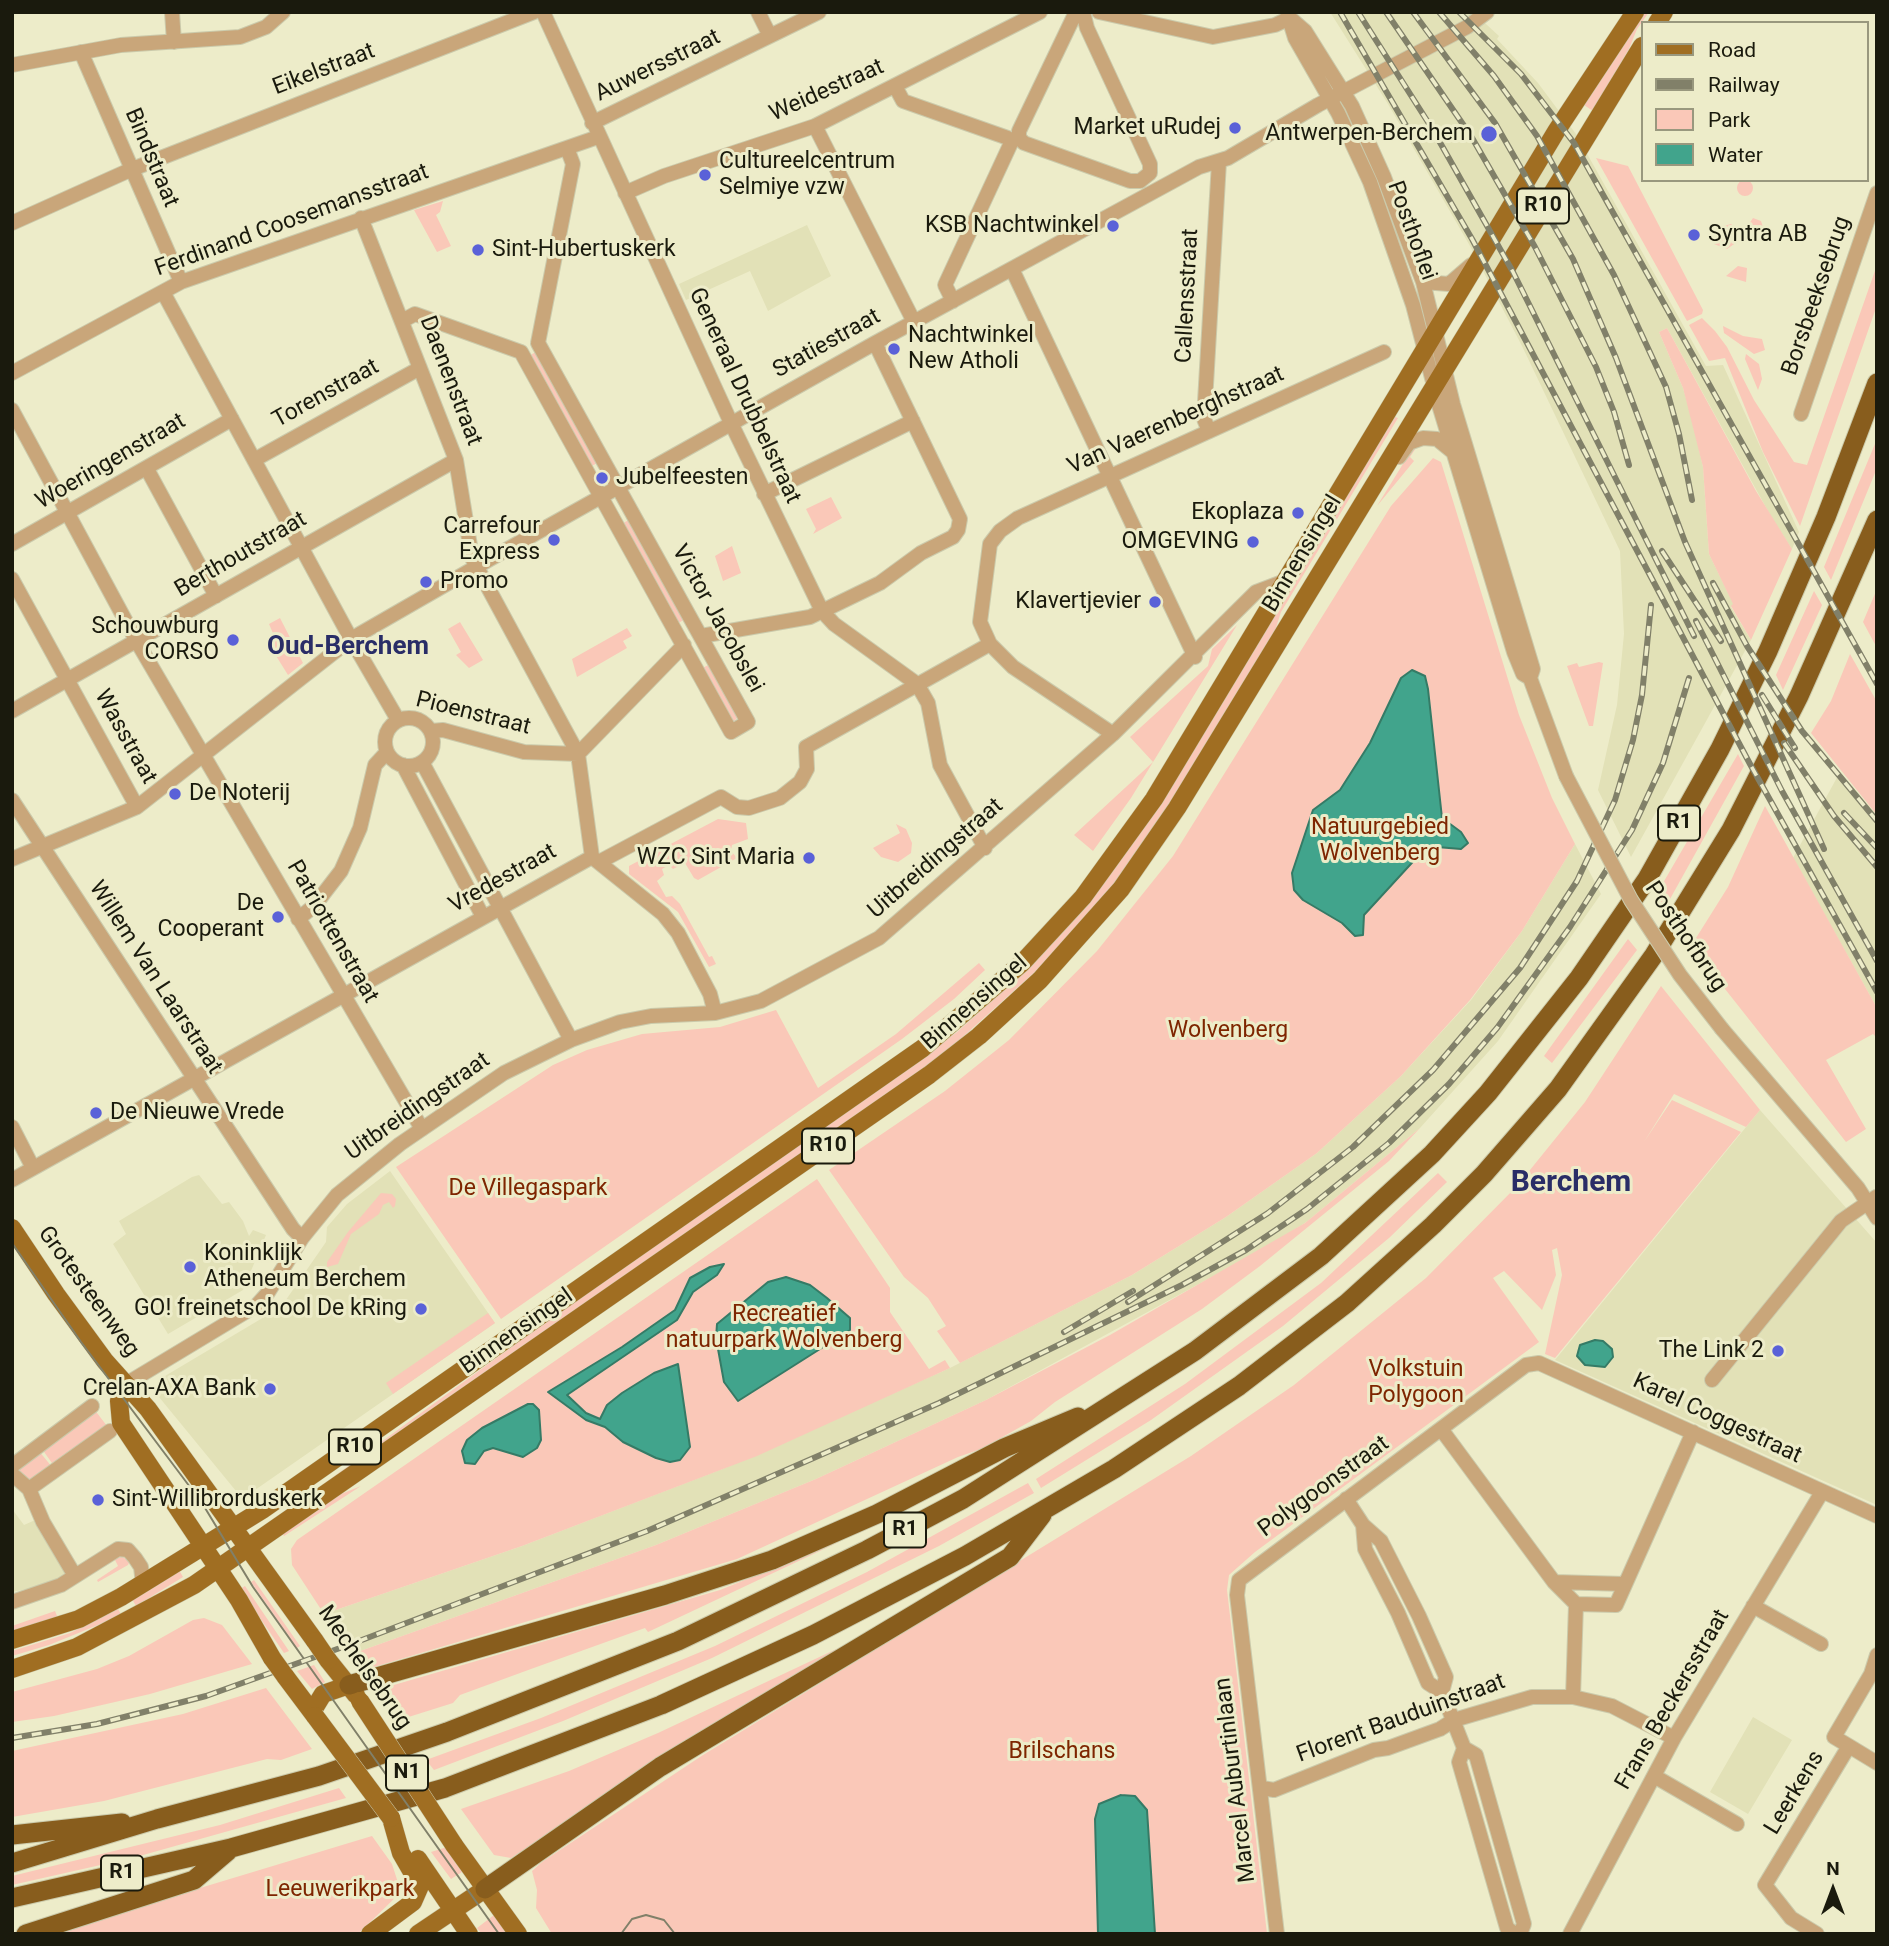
<!DOCTYPE html>
<style>
body{margin:0}
#map{position:relative;width:1889px;height:1946px;overflow:hidden;background:#edecc9;font-family:Roboto,sans-serif}
canvas{display:block}
.frame{position:absolute;inset:0;border:14px solid #1a1a0d;pointer-events:none}
.legend{position:absolute;left:1641px;top:21px;width:228px;height:161px;box-sizing:border-box;background:#edecc9;border:2px solid #99987e;margin:0;padding:9px 12px;list-style:none;font-size:21px;color:#1a1a0d}
.legend li{display:flex;align-items:center;gap:14px;height:35px}
.legend b{width:35px;border:2px solid #99987e}
.north{position:absolute;left:1798px;top:1855px;width:70px;height:70px;-webkit-text-stroke:5px #edecc9;paint-order:stroke;rotate:0deg;font-size:19px;font-weight:700;line-height:28px;text-align:center;color:#1a1a0d}
.north::after{content:'';display:block;margin:auto;width:24px;height:32px;background:#1a1a0d;clip-path:polygon(50% 0,100% 100%,50% 72%,0 100%)}
</style>
<div id="map">
<canvas width="1889" height="1946"></canvas>
<div class="frame"></div>
<ul class="legend">
<li><b style="height:9px;background:#a06e22"></b>Road</li>
<li><b style="height:9px;background:#818069"></b>Railway</li>
<li><b style="height:19px;background:#fac8b8"></b>Park</li>
<li><b style="height:19px;background:#41a48c"></b>Water</li>
</ul>
<div class="north">N</div>
</div>
<script>
const c = document.querySelector('canvas').getContext('2d');
c.lineJoin = 'round';
function fill(path, color) {
  c.fillStyle = color;
  c.fill(path, 'evenodd');
}
function shape(rows) {
  const path = new Path2D();
  for (const r of rows) {
    if (r.length === 3) {
      path.moveTo(r[0] + r[2], r[1]);
      path.arc(r[0], r[1], r[2], 0, 2 * Math.PI);
      continue;
    }
    path.moveTo(r[0], r[1]);
    for (let i = 2; i < r.length; i += 2) path.lineTo(r[i], r[i + 1]);
  }
  return path;
}
function stroke(path, color, width, dash) {
  c.strokeStyle = color;
  c.lineWidth = width;
  c.lineCap = dash ? 'butt' : 'round';
  c.setLineDash(dash || []);
  c.stroke(path);
}
function drawText(font, color, halo, rows, align = 'center') {
  c.font = font + ' Roboto,sans-serif';
  c.lineWidth = 6;
  c.setLineDash([]);
  c.textBaseline = 'middle';
  c.strokeStyle = halo;
  c.fillStyle = color;
  for (const [text, x, y, turn = 0] of rows) {
    c.save();
    c.translate(x, y);
    c.rotate((+turn || 0) * Math.PI / 180);
    c.textAlign = isNaN(turn) ? turn : align;
    if (halo) c.strokeText(text, 0, 0);
    c.fillText(text, 0, 0);
    c.restore();
  }
}
fill(shape([
 [1330,12,1473,12,1499,36,1497,39,1538,83,1576,134,1706,366,1723,365,1799,532,1792,549,1774,522,1667,328,1659,332,1683,388,1694,427,1703,467,1709,554,1734,605,1731,607,1751,640,1631,857,1598,790,1617,705,1624,634,1620,551,1522,346,1470,246,1388,104],
 [807,225,831,276,768,311,750,271,686,300,679,284],
 [1840,772,1877,815,1877,1008,1793,858],
 [1575,844,1601,894,1498,1041,1420,1128,1305,1223,1265,1248,986,1400,816,1479,656,1545,352,1654,324,1614,522,1546,725,1468,950,1368,1132,1275,1226,1217,1317,1153,1401,1076,1471,1000,1522,931],
 [1760,1110,1877,1243,1877,1505,1555,1360],
 [390,1171,495,1323,255,1490,236,1491,159,1397,158,1383,165,1376,281,1307,326,1242,327,1227,347,1204],
 [199,1175,222,1204,229,1202,243,1221,249,1236,253,1230,266,1235,243,1290,168,1334,113,1244,126,1234,119,1221,192,1177],
 [12,1509,24,1525,42,1517,76,1571,48,1585,12,1592],
 [1753,1717,1792,1740,1748,1814,1710,1792]
]), '#e2e1b7');
fill(shape([
 [1643,12,1649,12,1637,29,1629,49,1593,111,1584,105],
 [1596,158,1628,166,1703,310,1702,314,1687,321],
 [1745,188,8],
 [443,201,440,212,436,215,451,246,437,252,414,210],
 [1753,218,1761,221,1763,227,1759,238,1752,236,1747,227],
 [1731,224,1739,230,1737,242,1727,249,1714,244,1720,227],
 [1877,265,1877,305,1800,526,1763,452,1725,358,1709,361,1689,325,1702,318,1715,331,1727,347,1754,400,1794,462,1807,465],
 [1738,266,1747,268,1746,282,1726,276],
 [1723,326,1743,336,1762,339,1765,350,1754,354,1724,333],
 [1667,328,1756,491,1792,549,1751,640,1731,606,1733,604,1709,554,1703,467,1683,388,1659,332],
 [539,350,599,462,590,467,529,356],
 [1746,354,1759,364,1762,379,1758,390,1745,359],
 [1395,417,1398,418,1281,612,1274,634,1170,806,1113,885,1047,961,945,1053,274,1520,528,1335,912,1066,957,1032,1028,969,1088,903,1138,835],
 [1877,439,1877,468,1831,580,1824,567],
 [1418,445,1410,457,1414,461,1377,506,1406,459,1404,455],
 [1433,458,1441,462,1519,715,1552,798,1575,844,1522,931,1470,1000,1401,1076,1317,1153,1226,1217,1132,1275,960,1363,937,1331,946,1326,928,1298,904,1277,829,1170,945,1091,1009,1040,1097,951,1173,856,1391,506],
 [831,497,842,518,813,534,816,529,806,509],
 [630,519,685,619,677,624,622,524],
 [732,546,741,573,723,581,715,556],
 [1877,589,1877,648,1863,622],
 [1814,591,1822,605,1783,690,1776,675],
 [280,618,303,663,288,675,268,643,275,638,269,624],
 [460,622,483,660,469,668,456,655,461,652,448,629],
 [1237,625,1131,798,1093,851,1074,835,1153,762,1130,737,1208,666,1212,649],
 [627,628,632,636,623,641,627,648,577,677,572,659],
 [1850,654,1877,702,1877,815,1811,733,1831,701],
 [1599,662,1603,663,1593,726,1589,726,1567,666,1577,663,1579,667],
 [711,664,738,717,733,722,702,668],
 [1738,754,1744,766,1665,908,1656,895],
 [1765,806,1877,1008,1877,1038,1873,1034,1826,1060,1866,1129,1846,1142,1691,946,1728,887],
 [718,819,746,823,748,839,732,845,731,851,737,858,698,880,694,878,685,863,673,869,669,865,662,869,664,875,657,881,666,897,672,896,680,904,709,957,712,956,716,964,709,967,678,912,629,874,629,866],
 [896,824,906,829,912,843,911,853,898,862,881,857,873,848,900,833],
 [1628,939,1637,950,1552,1063,1544,1056],
 [979,963,985,970,954,999,902,1039,501,1319,396,1167,553,1065,587,1050,642,1034,720,1027,776,1010,818,1088,896,1034],
 [1661,986,1760,1110,1746,1127,1674,1094,1644,1142,1672,1100,1741,1132,1555,1358,1545,1354,1562,1275,1557,1248,1552,1250,1556,1275,1542,1310,1504,1271,1493,1278,1539,1342,1255,1552,1229,1575,1227,1590,1267,1934,552,1934,536,1908,537,1890,532,1871,542,1862,703,1755,1191,1456,1294,1385,1426,1278,1517,1186,1585,1102],
 [1420,1128,1389,1161,1260,1266,1202,1309,1055,1402,1031,1421,981,1449,958,1457,737,1559,367,1669,362,1667,352,1654,656,1545,816,1479,986,1400,1110,1335,1305,1223],
 [1438,1173,1447,1182,1389,1238,1283,1326,1151,1420,1041,1488,1036,1479,1185,1384,1321,1283],
 [817,1179,890,1288,890,1312,929,1369,945,1360,950,1368,757,1456,522,1546,324,1614,292,1565,291,1549,297,1540],
 [381,1193,392,1194,396,1199,395,1206,393,1208,389,1202,383,1205,379,1214,351,1234,338,1264,327,1267,327,1262,348,1232],
 [488,1313,495,1323,393,1394,386,1383],
 [94,1409,107,1426,54,1466,42,1449],
 [39,1451,52,1467,28,1486,14,1469],
 [1028,1483,1034,1493,939,1546,712,1658,563,1721,434,1770,426,1760,541,1718,715,1646,867,1572],
 [361,1486,284,1536,282,1533,336,1496],
 [839,1542,648,1632,645,1628,531,1669,460,1695,453,1703,399,1720,380,1694,380,1689,720,1590],
 [122,1557,130,1561,128,1565,98,1582,97,1580,118,1566,114,1558],
 [179,1570,183,1577,136,1606,132,1599],
 [254,1580,300,1646,297,1648,251,1582],
 [245,1586,289,1651,284,1653,240,1589],
 [118,1609,121,1614,98,1625,49,1645,12,1656,12,1651,70,1633],
 [55,1611,57,1616,47,1624,12,1630,12,1626],
 [204,1618,222,1625,252,1664,150,1694,54,1716,12,1722,12,1692,97,1669,129,1656,193,1620],
 [847,1644,511,1858,494,1855,461,1809,569,1771,658,1733],
 [314,1665,325,1682,312,1689,297,1671],
 [266,1688,312,1749,281,1760,267,1759,104,1801,12,1817,12,1751,183,1714],
 [339,1788,346,1798,136,1857,12,1885,12,1876,220,1825],
 [372,1836,392,1864,401,1892,358,1934,48,1934],
 [447,1847,462,1872,451,1879,431,1852],
 [494,1915,507,1934,482,1934,477,1928]
]), '#fac8b8');
const water = shape([
 [1412,670,1425,676,1428,689,1442,818,1461,832,1468,843,1461,849,1437,847,1420,854,1364,915,1363,935,1355,936,1342,923,1303,900,1294,890,1292,873,1313,810,1340,790,1370,743,1401,678,1412,670],
 [724,1264,717,1275,693,1292,677,1320,567,1395,586,1413,600,1419,607,1405,622,1393,654,1373,678,1364,690,1447,680,1460,670,1462,656,1458,623,1442,605,1427,586,1420,548,1392,622,1347,675,1310,690,1278,710,1267,724,1264],
 [786,1277,810,1285,827,1298,850,1318,850,1330,738,1401,724,1382,716,1338,717,1324,768,1282,786,1277],
 [1595,1340,1603,1341,1612,1349,1613,1357,1605,1367,1585,1365,1577,1356,1580,1345,1595,1340],
 [528,1404,533,1404,539,1410,541,1440,537,1448,523,1457,493,1448,484,1451,475,1464,465,1463,462,1451,467,1440,482,1428,528,1404],
 [1121,1795,1135,1796,1147,1810,1155,1934,1098,1934,1095,1819,1099,1804,1121,1795]
]);
fill(water, '#41a48c');
stroke(water, '#357b66', 2);
const minor = shape([
 [172,12,174,42],
 [543,12,731,423,822,611,834,624,917,684,928,703,940,765,985,848],
 [758,12,770,36],
 [1076,12,1019,131,1019,138,1024,143,1130,181,1140,181,1150,173,1150,164,1087,28,1083,12],
 [1099,12,1213,37,1275,25,1290,18],
 [1287,12,1295,38,1338,113,1370,182,1413,305,1439,405,1514,652,1523,674,1530,678,1566,776],
 [1290,18,1305,31,1352,106,1384,177,1423,282,1453,404,1533,669,1530,678],
 [81,52,181,282],
 [12,65,121,45,240,37,266,27,283,12],
 [895,86,903,101,1008,138,1011,143,945,285,953,301],
 [592,123,819,12],
 [815,126,914,322],
 [625,193,664,176,815,126,1040,12],
 [361,218,456,460,472,558,578,754,592,857],
 [12,223,130,170,534,12],
 [1012,269,1195,657],
 [1423,282,1449,284,1471,265],
 [163,292,351,639,398,720],
 [402,321,415,314,521,352],
 [538,343,573,164,567,148],
 [521,352,731,732,748,722,538,343],
 [12,373,181,282,598,137],
 [12,410,136,640,422,1129],
 [1801,414,1877,193],
 [1209,431,1204,419,1219,162],
 [1399,457,1409,443,1423,438,1437,439,1453,452],
 [254,460,420,368],
 [147,469,216,596],
 [764,494,913,421],
 [12,544,232,419],
 [12,579,137,807],
 [701,636,810,617,880,583,921,553,953,537,958,530,960,519,875,343],
 [12,711,456,460],
 [409,742,24],
 [431,731,443,730,524,752,578,754],
 [1113,734,1013,667,990,644,980,622,990,544,1000,531,1018,518,1384,352],
 [578,754,684,645],
 [422,762,571,1040],
 [403,765,482,915],
 [12,800,293,1229,302,1238],
 [12,859,137,807,351,639,490,559,875,343,1199,167,1228,158,1318,105,1467,27,1487,12],
 [599,862,721,797,737,807,749,808,780,798,800,782,807,769,806,747,990,644],
 [298,919,314,906,341,871,360,828,375,765,387,752],
 [1722,1029,1858,1188,1877,1218],
 [12,1127,33,1168],
 [12,1180,592,857,663,914,678,933,710,994,715,1013],
 [1712,1380,1841,1221,1876,1197],
 [126,1384,257,1305,267,1294,302,1238,337,1195,400,1144,504,1073,571,1040,620,1022,651,1016,715,1013,761,1001,879,938,1113,734,1256,592,1285,581],
 [1441,1429,1554,1582,1576,1604],
 [12,1466,92,1406],
 [12,1474,29,1489],
 [1346,1499,1363,1525,1381,1541,1419,1616,1446,1677,1442,1692],
 [1363,1525,1365,1549,1398,1613,1428,1683,1442,1692,1464,1748,1476,1755,1524,1924,1520,1934],
 [75,1576,43,1522,29,1489,110,1431],
 [1554,1582,1625,1584],
 [12,1602,61,1585,118,1549,128,1550,135,1558,141,1567,143,1584],
 [1576,1604,1616,1605,1693,1432],
 [1753,1606,1821,1644],
 [1573,1697,1576,1604],
 [1849,1746,1877,1763],
 [1464,1748,1459,1762,1507,1928,1515,1934],
 [1654,1776,1737,1824],
 [1262,1788,1274,1790,1374,1750,1388,1748,1440,1729,1454,1720,1532,1697,1573,1697,1612,1706,1674,1738],
 [1277,1934,1237,1595,1239,1580,1526,1365,1539,1363,1877,1516],
 [1570,1934,1674,1738,1822,1492],
 [1817,1934,1791,1918,1765,1885,1849,1746,1834,1737,1871,1674,1877,1655]
]);
const major = shape([
 [1657,23,1664,12],
 [12,1228,56,1294,105,1361,148,1409,315,1641],
 [126,1384,119,1401,121,1423,239,1600,272,1658],
 [12,1640,79,1619,121,1597,262,1510,923,1048,1022,963,1083,897,1154,799,1557,130,1635,12],
 [328,1660,356,1695],
 [12,1669,77,1647,194,1585,929,1075,979,1036,1040,980,1121,889,1177,808,1642,46],
 [285,1676,315,1716],
 [312,1712,323,1694,349,1685],
 [454,1845,518,1934],
 [418,1859,469,1934],
 [370,1934,413,1902,420,1886,401,1853,391,1818],
 [418,1934,485,1889]
]);
const highway = shape([
 [349,1685,665,1595,772,1560,877,1514,1004,1448,1078,1417],
 [12,1835,122,1823],
 [12,1863,157,1819,319,1776,447,1732,678,1641,867,1550,963,1499,1195,1351,1321,1256,1432,1154,1488,1093,1579,978,1647,879,1720,749,1768,651,1826,517,1877,383],
 [485,1889,660,1767,1010,1557,1042,1515],
 [12,1898,231,1848,445,1788,661,1705,813,1635,965,1556,1114,1469,1239,1386,1347,1303,1433,1225,1484,1174,1558,1089,1654,955,1731,830,1799,696,1877,520],
 [26,1934,194,1880,228,1851]
]);
stroke(minor, '#cbcaab', 16);
stroke(major, '#cbcaab', 19);
stroke(highway, '#cbcaab', 21);
stroke(minor, '#c9a67a', 14);
stroke(major, '#a06e22', 18);
stroke(highway, '#885d1d', 19);
stroke(shape([
 [12,1243,81,1342,202,1503,253,1587,499,1934],
 [621,1934,632,1919,646,1915,664,1920,675,1934]
]), '#818069', 2);
const rail = shape([
 [1340,12,1472,239,1750,764,1877,992],
 [1358,12,1433,130,1513,272,1694,636],
 [1386,12,1471,136,1535,247,1596,367,1614,412,1629,465],
 [1413,12,1495,123,1573,259,1616,358,1685,542,1824,849],
 [1439,12,1494,76,1537,136,1614,275,1666,387,1679,434,1692,500],
 [1459,12,1521,74,1574,143,1877,684],
 [1662,551,1721,641],
 [1713,583,1747,646,1802,731,1877,821],
 [1696,621,1782,791,1877,961],
 [1762,695,1795,748],
 [1784,743,1834,816,1877,867],
 [1844,813,1877,848],
 [1128,1302,1268,1213,1353,1147,1433,1070,1520,968,1577,881,1615,800,1633,740,1642,695,1651,605],
 [1064,1332,1133,1291],
 [12,1738,97,1724,206,1696,354,1643,647,1531,939,1403,1182,1285,1246,1250,1307,1209,1389,1143,1449,1084,1497,1028,1570,927,1632,830,1663,763,1689,678]
]);
stroke(rail, '#818069', 6);
stroke(rail, '#edecc9', 3.5, [10]);
const minorBridge = shape([
 [1566,776,1631,900,1680,975,1722,1029]
]);
const majorBridge = shape([
 [315,1641,328,1660],
 [272,1658,285,1676],
 [360,1701,454,1845],
 [315,1716,391,1818]
]);
stroke(minorBridge, '#cbcaab', 16, []);
stroke(majorBridge, '#cbcaab', 19, []);
stroke(minorBridge, '#c9a67a', 14);
stroke(majorBridge, '#a06e22', 18);
for (const [x, y, r, color] of [
 [1235,128,7,"#5a61d8"],
 [1489,134,9,"#5a61d8"],
 [705,175,7,"#5a61d8"],
 [1113,226,7,"#5a61d8"],
 [1694,235,7,"#5a61d8"],
 [478,250,7,"#5a61d8"],
 [894,349,7,"#5a61d8"],
 [602,478,7,"#5a61d8"],
 [1298,513,7,"#5a61d8"],
 [554,540,7,"#5a61d8"],
 [1253,542,7,"#5a61d8"],
 [426,582,7,"#5a61d8"],
 [1155,602,7,"#5a61d8"],
 [233,640,7,"#5a61d8"],
 [175,794,7,"#5a61d8"],
 [809,858,7,"#5a61d8"],
 [278,917,7,"#5a61d8"],
 [96,1113,7,"#5a61d8"],
 [190,1267,7,"#5a61d8"],
 [421,1309,7,"#5a61d8"],
 [1778,1351,7,"#5a61d8"],
 [270,1389,7,"#5a61d8"],
 [98,1500,7,"#5a61d8"]
]) {
  const dot = new Path2D();
  dot.arc(x, y, r, 0, 2 * Math.PI);
  c.fillStyle = color;
  c.fill(dot);
  stroke(dot, '#edecc9', 2.5);
}
for (const [x, y, w] of [
 [1543,206,52],
 [1679,823,42],
 [828,1146,52],
 [355,1447,52],
 [905,1530,42],
 [407,1773,42],
 [122,1873,42]
]) {
  const box = new Path2D();
  box.roundRect(x - w / 2, y - 17.5, w, 35, 5);
  c.fillStyle = '#edecc9';
  c.fill(box);
  stroke(box, '#1a1a0d', 2);
}
drawText('bold 21px', '#1a1a0d', null, [
 ["R10",1543,206],
 ["R1",1679,823],
 ["R10",828,1146],
 ["R10",355,1447],
 ["R1",905,1530],
 ["N1",407,1773],
 ["R1",122,1873]
]);
drawText('23px', '#1a1a0d', '#edecc9', [
 ["Auwersstraat",658,66,-26],
 ["Eikelstraat",324,70,-21],
 ["Weidestraat",827,91,-24],
 ["Bindstraat",151,158,67],
 ["Ferdinand Coosemansstraat",292,221,-20],
 ["Posthoflei",1411,231,70],
 ["Callensstraat",1188,296,-87],
 ["Borsbeeksebrug",1817,296,-71],
 ["Statiestraat",827,344,-29],
 ["Daenenstraat",450,381,69],
 ["Torenstraat",326,394,-29],
 ["Generaal Drubbelstraat",744,396,65],
 ["Van Vaerenberghstraat",1176,421,-24],
 ["Woeringenstraat",111,462,-30],
 ["Binnensingel",1303,554,-59],
 ["Berthoutstraat",241,555,-30],
 ["Victor Jacobslei",717,619,61],
 ["Pioenstraat",473,714,14],
 ["Wasstraat",125,737,61],
 ["Uitbreidingstraat",936,859,-41],
 ["Vredestraat",503,879,-29],
 ["Patriottenstraat",332,932,60],
 ["Posthofbrug",1685,937,56],
 ["Willem Van Laarstraat",155,978,57],
 ["Binnensingel",975,1003,-41],
 ["Uitbreidingstraat",418,1107,-35],
 ["Grotesteenweg",88,1292,54],
 ["Binnensingel",517,1332,-35],
 ["Karel Coggestraat",1717,1419,25],
 ["Polygoonstraat",1324,1487,-36],
 ["Mechelsebrug",364,1668,55],
 ["Frans Beckersstraat",1673,1700,-60],
 ["Florent Bauduinstraat",1401,1719,-20],
 ["Marcel Auburtinlaan",1236,1780,-97],
 ["Leerkens",1795,1793,-59]
]);
drawText('23px', '#1a1a0d', '#edecc9', [
 ["Market uRudej",1221,128],
 ["Antwerpen-Berchem",1473,134],
 ["Cultureelcentrum",719,162,"left"],
 ["Selmiye vzw",719,188,"left"],
 ["KSB Nachtwinkel",1099,226],
 ["Syntra AB",1708,235,"left"],
 ["Sint-Hubertuskerk",492,250,"left"],
 ["Nachtwinkel",908,336,"left"],
 ["New Atholi",908,362,"left"],
 ["Jubelfeesten",616,478,"left"],
 ["Ekoplaza",1284,513],
 ["Carrefour",540,527],
 ["Express",540,553],
 ["OMGEVING",1239,542],
 ["Promo",440,582,"left"],
 ["Klavertjevier",1141,602],
 ["Schouwburg",219,627],
 ["CORSO",219,653],
 ["De Noterij",189,794,"left"],
 ["WZC Sint Maria",795,858],
 ["De",264,904],
 ["Cooperant",264,930],
 ["De Nieuwe Vrede",110,1113,"left"],
 ["Koninklijk",204,1254,"left"],
 ["Atheneum Berchem",204,1280,"left"],
 ["GO! freinetschool De kRing",407,1309],
 ["The Link 2",1764,1351],
 ["Crelan-AXA Bank",256,1389],
 ["Sint-Willibrorduskerk",112,1500,"left"]
], 'right');
drawText('23px', '#7e2500', '#edecc9', [
 ["Natuurgebied",1380,828],
 ["Wolvenberg",1380,854],
 ["Wolvenberg",1228,1031],
 ["De Villegaspark",528,1189],
 ["Recreatief",784,1315],
 ["natuurpark Wolvenberg",784,1341],
 ["Volkstuin",1416,1370],
 ["Polygoon",1416,1396],
 ["Brilschans",1062,1752],
 ["Leeuwerikpark",340,1890]
]);
drawText('bold 26px', '#292d67', '#edecc9', [
 ["Oud-Berchem",348,647]
]);
drawText('bold 30px', '#292d67', '#edecc9', [
 ["Berchem",1571,1183]
]);
</script>
